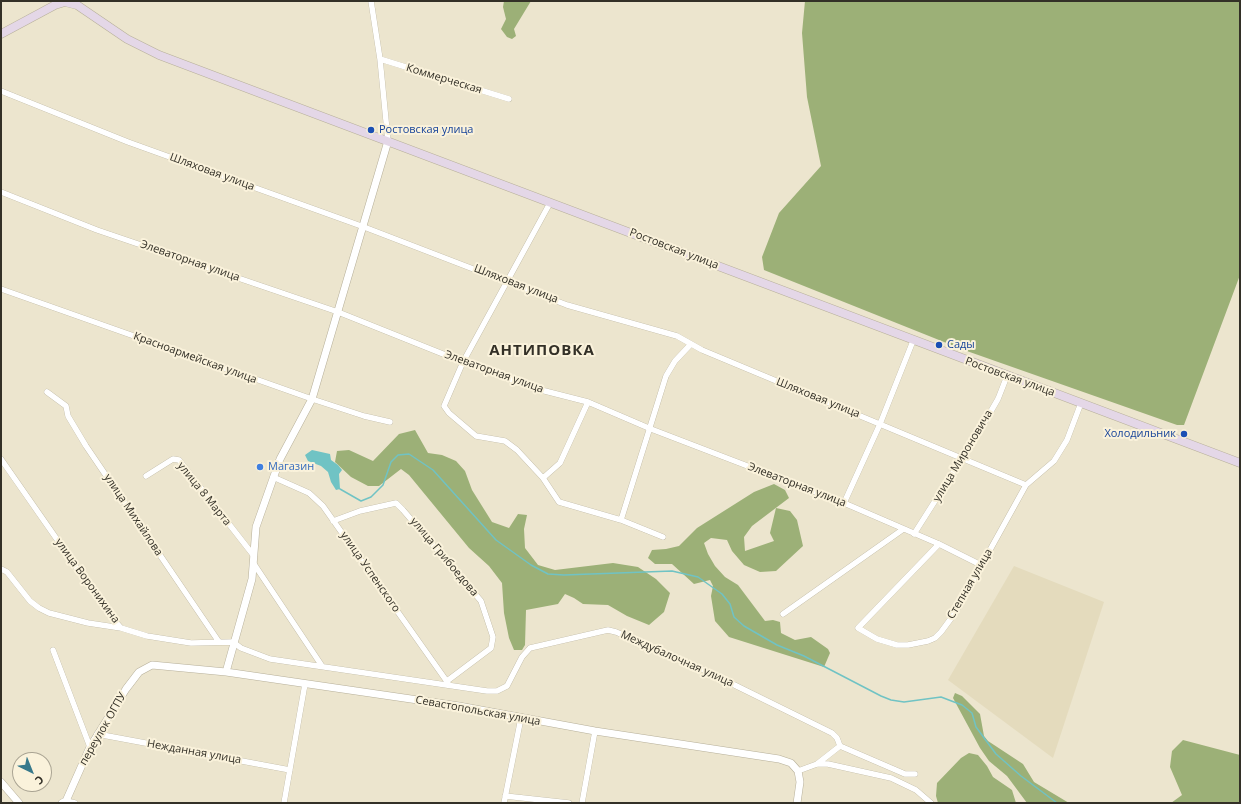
<!DOCTYPE html>
<meta charset="utf-8">
<style>
body{margin:0}
#map{position:relative;width:1241px;height:804px;overflow:hidden;background:#ece5ce;font-family:"Open Sans",sans-serif}
canvas{display:block}
.frame{position:absolute;inset:0;border:2px solid #333027;pointer-events:none}
.north{position:absolute;left:12px;top:752px;width:40px;height:40px;box-sizing:border-box;background:#faf2db;border:1px solid #aaa493;border-radius:50%;rotate:137deg;font-size:11px;font-weight:700;line-height:16px;text-align:center;color:#333027}
.north::after{content:'';display:block;margin:auto;width:14px;height:18px;background:#37798b;clip-path:polygon(50% 0,100% 100%,50% 72%,0 100%)}
</style>
<div id="map">
<canvas width="1241" height="804"></canvas>
<div class="frame"></div>
<div class="north">С</div>
</div>
<script>
const c = document.querySelector('canvas').getContext('2d');
c.lineJoin = 'round';
function fill(path, color) {
  c.fillStyle = color;
  c.fill(path, 'evenodd');
}
function shape(rows) {
  const path = new Path2D();
  for (const r of rows) {
    path.moveTo(r[0], r[1]);
    for (let i = 2; i < r.length; i += 2) path.lineTo(r[i], r[i + 1]);
  }
  return path;
}
function stroke(path, color, width, dash) {
  c.strokeStyle = color;
  c.lineWidth = width;
  c.lineCap = dash ? 'butt' : 'round';
  c.setLineDash(dash || []);
  c.stroke(path);
}
function drawText(font, color, halo, rows, align = 'center') {
  c.font = font + ' "Open Sans",sans-serif';
  c.lineWidth = 4;
  c.setLineDash([]);
  c.textBaseline = 'middle';
  c.strokeStyle = halo;
  c.fillStyle = color;
  for (const [text, x, y, turn = 0] of rows) {
    c.save();
    c.translate(x, y);
    c.rotate((+turn || 0) * Math.PI / 180);
    c.textAlign = isNaN(turn) ? turn : align;
    if (halo) c.strokeText(text, 0, 0);
    c.fillText(text, 0, 0);
    c.restore();
  }
}
fill(shape([
 [1014,566,1104,602,1053,758,948,680]
]), '#e4dbbd');
fill(shape([
 [504,1,531,1,514,29,516,36,512,39,507,37,501,29,506,19,503,7],
 [805,1,1240,1,1240,275,1184,425,1177,425,964,350,764,270,762,257,779,213,821,166,807,97,802,33],
 [415,430,428,453,442,455,456,461,465,471,472,490,492,522,509,528,518,514,527,515,524,529,525,548,538,565,555,570,613,563,638,567,656,579,670,593,664,612,649,625,627,616,608,605,583,604,574,598,565,594,558,604,526,610,525,645,522,650,514,650,509,638,504,613,502,583,489,566,469,548,409,475,401,469,379,486,368,486,351,477,335,462,337,451,349,450,373,461,399,434],
 [774,484,785,490,789,498,752,526,744,537,745,551,774,541,770,533,776,508,790,511,797,520,803,546,776,571,760,572,744,565,732,551,727,540,711,538,704,543,708,554,715,566,725,577,738,585,765,621,773,620,780,622,781,633,795,640,811,637,828,649,830,653,824,667,729,637,715,621,711,596,713,586,710,580,694,584,672,564,655,564,648,558,652,550,666,549,679,546,697,528,754,492],
 [955,693,962,696,980,714,984,736,988,741,1023,764,1034,782,1069,803,1027,803,1007,776,989,761,980,748,953,698],
 [1183,740,1240,755,1240,803,1171,803,1182,795,1170,767,1172,751],
 [969,753,978,755,987,766,993,777,1012,790,1016,803,938,803,936,796,937,783,961,758]
]), '#9cb077');
fill(shape([
 [312,450,330,454,331,460,338,465,342,470,339,474,340,489,336,490,331,482,328,472,321,466,308,461,305,455]
]), '#70c3c4');
stroke(shape([
 [340,489,361,501,371,497,383,485,391,462,398,455,409,454,433,470,496,540,531,565,548,574,564,575,672,571,698,577,722,594,730,604,734,617,744,626,777,645,804,656,881,696,891,700,904,702,941,697,962,705,972,713,976,727,996,754,1021,776,1057,803]
]), '#70c3c4', 1.5);
const minor = shape([
 [371,1,380,59,388,141],
 [380,59,509,99],
 [1,91,128,142,364,227,567,305,677,336,702,350,1026,485],
 [1,192,97,230,338,312,463,362,537,389,588,402,651,429,844,503,939,544,981,565],
 [550,203,463,362,444,406,449,413,476,436,505,441,517,450,543,478,559,502,621,520,663,537],
 [1,289,312,399,364,416,390,422],
 [47,392,66,406,68,416,86,446,219,642],
 [1,459,109,614,121,628,147,636,191,643,233,642,241,648,270,659,487,691,497,691,507,686,522,657,530,648,608,630,616,632,698,667,832,733,837,738,840,746],
 [146,476,173,459,179,460,254,556],
 [273,477,309,493,323,506,448,683],
 [543,478,560,463,588,402],
 [844,503,880,424,913,341],
 [621,520,666,376,675,361,691,344],
 [333,521,360,511,396,503,403,510,481,601,493,637,491,648,447,681],
 [914,534,980,430,998,399,1007,376],
 [939,544,858,628,877,639,897,645,908,645,928,641,935,638,941,632,955,613,1026,485,1054,461,1067,440,1081,403],
 [254,564,322,666],
 [1,569,7,572,30,601,39,608,49,613,88,623,121,628],
 [783,614,902,530],
 [53,650,90,747],
 [97,734,290,770],
 [840,746,905,774,915,774],
 [817,764,840,746],
 [798,771,817,764,828,764,891,778,916,790,931,803],
 [505,796,569,803],
 [66,803,66,801,75,803],
 [284,803,305,684],
 [504,803,521,718],
 [582,803,595,731]
]);
const tertiary = shape([
 [226,672,252,579,256,527,280,459,312,399,388,141],
 [1,782,19,803],
 [62,803,66,801,90,747,126,689,139,672,152,665,226,672,459,706,595,731,779,759,791,763,798,771,800,782,797,803]
]);
const secondary = shape([
 [1,34,55,5,65,2,77,5,127,39,159,55,1240,463]
]);
stroke(minor, '#b6af99', 6);
stroke(tertiary, '#b6af99', 8);
stroke(secondary, '#b6af99', 9);
stroke(minor, '#fff', 5.5);
stroke(tertiary, '#fff', 7);
stroke(secondary, '#e4d7e7', 8);
for (const [x, y, r, color] of [
 [371,130,4,"#1a4fb4"],
 [939,345,4,"#1a4fb4"],
 [1184,434,4,"#1a4fb4"],
 [260,467,4,"#3f7fe0"]
]) {
  const dot = new Path2D();
  dot.arc(x, y, r, 0, 2 * Math.PI);
  c.fillStyle = color;
  c.fill(dot);
  stroke(dot, '#faf2db', 1.5);
}
drawText('11px', '#333027', '#faf2db', [
 ["Коммерческая",444,79,17],
 ["Шляховая улица",212,172,20],
 ["Ростовская улица",674,249,21],
 ["Элеваторная улица",190,261,19],
 ["Шляховая улица",516,284,21],
 ["Красноармейская улица",195,358,20],
 ["Элеваторная улица",494,372,20],
 ["Ростовская улица",1010,377,20],
 ["Шляховая улица",818,398,22],
 ["улица Мироновича",963,456,-59],
 ["Элеваторная улица",797,485,21],
 ["улица 8 Марта",204,494,51],
 ["улица Михайлова",133,515,56],
 ["улица Грибоедова",444,557,50],
 ["улица Успенского",370,572,55],
 ["улица Воронихина",87,581,54],
 ["Степная улица",970,584,-60],
 ["Междубалочная улица",677,659,24],
 ["Севастопольская улица",478,711,10],
 ["переулок ОГПУ",103,729,-60],
 ["Нежданная улица",194,752,10]
]);
drawText('11px', '#164399', '#faf2db', [
 ["Ростовская улица",379,130],
 ["Сады",947,345],
 ["Холодильник",1176,434,"right"]
], 'left');
drawText('11px', '#366cbe', '#faf2db', [
 ["Магазин",268,467]
], 'left');
c.letterSpacing = '1px';
drawText('bold 15px', '#333027', '#faf2db', [
 ["АНТИПОВКА",542,351]
]);
c.letterSpacing = '0px';
</script>
